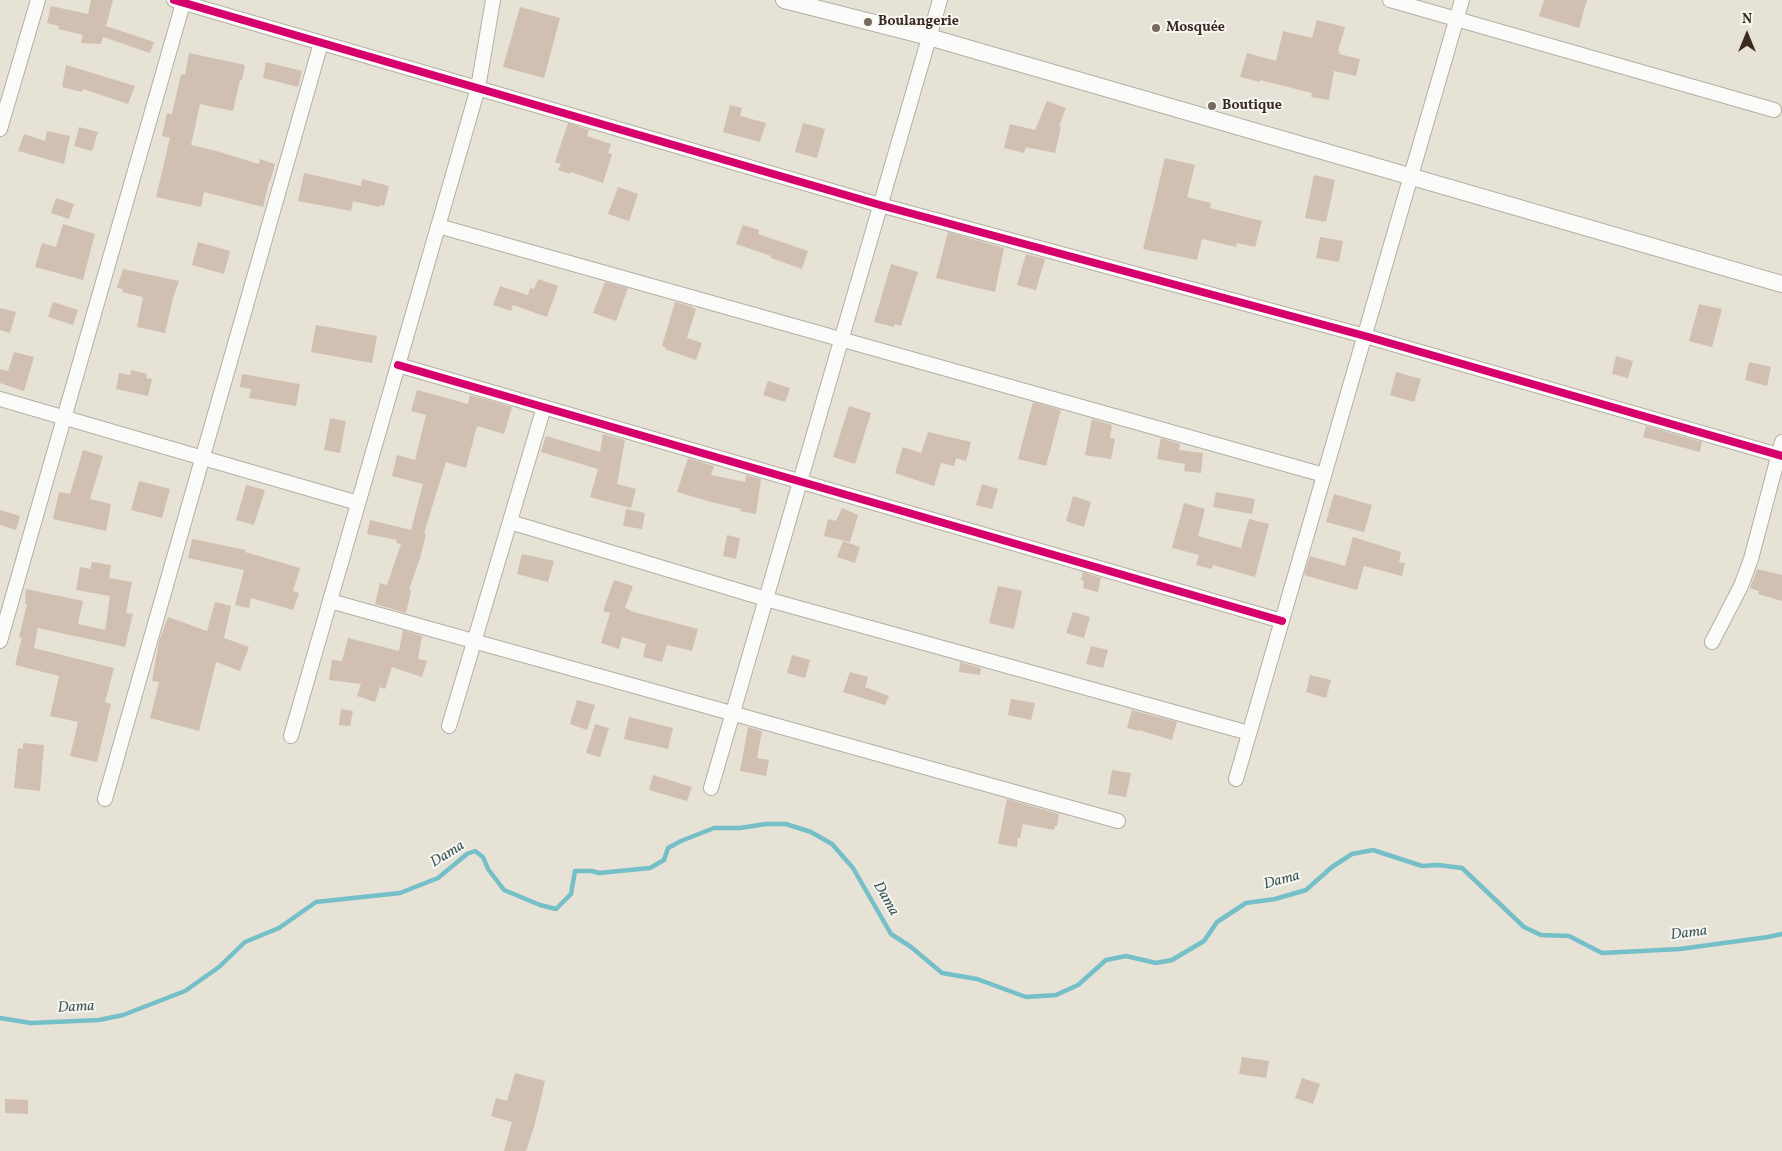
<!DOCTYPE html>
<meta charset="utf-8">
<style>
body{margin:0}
#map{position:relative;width:1782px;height:1151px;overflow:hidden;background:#e6e2d5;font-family:Vollkorn,serif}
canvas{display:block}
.north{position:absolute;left:1722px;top:10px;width:50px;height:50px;-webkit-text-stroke:4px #f6f6f2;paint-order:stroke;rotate:0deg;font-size:14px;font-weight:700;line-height:20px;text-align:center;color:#3b2a1e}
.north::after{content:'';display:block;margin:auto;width:18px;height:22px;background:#3b2a1e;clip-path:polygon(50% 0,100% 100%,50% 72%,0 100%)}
</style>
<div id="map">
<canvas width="1782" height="1151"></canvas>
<div class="north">N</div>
</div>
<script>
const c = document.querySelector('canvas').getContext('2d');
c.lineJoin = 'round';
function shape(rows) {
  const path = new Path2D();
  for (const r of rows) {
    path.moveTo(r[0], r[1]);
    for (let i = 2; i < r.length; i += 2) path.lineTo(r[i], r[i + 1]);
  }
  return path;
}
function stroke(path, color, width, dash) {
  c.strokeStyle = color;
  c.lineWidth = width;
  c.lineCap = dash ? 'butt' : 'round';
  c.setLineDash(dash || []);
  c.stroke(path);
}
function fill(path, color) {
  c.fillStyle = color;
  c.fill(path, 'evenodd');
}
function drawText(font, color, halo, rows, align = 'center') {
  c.font = font + ' Vollkorn,serif';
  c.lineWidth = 4;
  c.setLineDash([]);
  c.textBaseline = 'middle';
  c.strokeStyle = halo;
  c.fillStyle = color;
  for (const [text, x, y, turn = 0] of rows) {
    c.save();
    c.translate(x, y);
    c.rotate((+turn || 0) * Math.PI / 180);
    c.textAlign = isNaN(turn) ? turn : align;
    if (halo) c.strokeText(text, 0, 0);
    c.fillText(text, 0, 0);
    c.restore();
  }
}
stroke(shape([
 [0,1018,31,1023,99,1020,123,1015,185,991,219,967,245,942,279,928,316,902,400,893,438,878,467,854,475,851,483,857,488,869,504,890,540,905,556,909,571,894,575,871,592,871,599,873,650,868,664,860,668,848,681,841,714,828,740,828,766,824,786,824,811,832,832,844,853,868,891,934,911,947,942,973,977,979,1026,997,1056,995,1078,985,1106,960,1126,956,1156,963,1172,960,1204,941,1217,922,1246,903,1275,899,1306,890,1332,867,1352,854,1373,850,1422,866,1438,865,1462,868,1524,927,1541,935,1569,936,1602,953,1680,949,1768,937,1782,934]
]), '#75bfc9', 4.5);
fill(shape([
 [91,0,113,0,106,26,154,42,150,53,103,37,101,44,81,43,83,35,58,29,59,26,47,23,51,6,88,14],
 [1544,0,1587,0,1579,28,1539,16],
 [520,7,560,18,544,78,503,67],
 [1317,20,1345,27,1338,51,1340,52,1339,54,1360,59,1356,76,1334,71,1329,100,1311,97,1312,93,1260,80,1260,82,1240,77,1247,53,1276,61,1283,31,1312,38],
 [189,53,245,65,242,80,240,80,233,111,200,104,191,145,216,151,259,164,260,159,275,164,270,182,269,182,263,207,204,192,201,207,156,197,170,138,162,136,167,113,172,114,181,74,185,75],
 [266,62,302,71,298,87,263,78],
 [66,65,135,86,128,104,83,89,82,92,62,87],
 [1047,101,1066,108,1059,126,1061,127,1055,153,1026,147,1024,153,1004,148,1010,124,1035,130],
 [730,105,742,108,740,116,766,123,760,142,723,132],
 [568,123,589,130,587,136,611,144,608,153,612,154,603,183,571,172,570,174,558,170,561,164,555,162],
 [803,123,825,129,817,158,795,152],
 [79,127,98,132,92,151,74,146],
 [47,131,70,136,64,164,18,151,24,134,45,141],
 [1165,158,1195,165,1187,197,1211,203,1210,208,1262,221,1255,247,1237,243,1236,247,1202,239,1197,260,1143,249],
 [304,173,361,186,362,179,389,186,384,206,380,205,379,207,353,201,351,211,298,201],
 [1314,175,1335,180,1326,222,1305,218],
 [618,187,638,194,629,221,608,214],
 [56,198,74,204,69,219,51,213],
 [63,224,95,234,83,280,35,267,42,243,56,247],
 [743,225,759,230,758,234,808,251,802,269,771,258,771,256,736,244],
 [948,232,1004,248,995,292,936,278],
 [1320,237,1343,241,1339,262,1316,258],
 [198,242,230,251,224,274,192,265],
 [1026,254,1045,259,1036,290,1017,285],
 [891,264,918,272,901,326,895,324,894,327,874,322],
 [123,269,179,281,173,298,165,333,137,327,143,297,122,292,123,289,117,288],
 [538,279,558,286,547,317,513,305,511,311,493,305,500,286,528,295,530,288,534,289],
 [605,282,628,288,616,321,593,313],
 [53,302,78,310,73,325,48,317],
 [675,302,693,307,692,308,696,309,687,338,702,343,696,360,665,349,666,347,662,346],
 [1699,304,1722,309,1712,347,1689,341],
 [0,308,16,312,10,333,0,330],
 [316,325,377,336,372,363,311,352],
 [14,352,34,357,24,391,0,383,0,369,8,371],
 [1616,356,1633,361,1628,378,1612,374],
 [1749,362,1771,367,1767,386,1745,380],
 [131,370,147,374,146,378,152,379,148,396,116,389,119,373,130,375],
 [1396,372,1421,379,1414,402,1390,395],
 [242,374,300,384,296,406,249,398,251,389,240,387],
 [768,381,790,388,785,402,763,395],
 [417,390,468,404,470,395,512,407,504,434,477,426,466,468,446,462,424,533,426,534,420,558,409,590,411,591,406,613,375,604,380,583,387,585,401,544,396,543,397,540,367,534,370,520,411,530,423,484,392,476,397,455,415,460,426,415,411,411],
 [1033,402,1061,410,1046,466,1018,459],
 [849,406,871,413,855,464,833,457],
 [330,418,346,421,340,453,324,450],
 [1092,419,1112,425,1110,438,1115,439,1111,459,1085,455],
 [1646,426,1702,442,1700,452,1643,437],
 [928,432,971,442,966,461,956,458,954,466,941,463,934,486,895,473,903,447,921,453],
 [603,434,625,440,617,484,636,489,631,508,590,497,598,469,541,452,546,436,600,452],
 [1161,438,1180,444,1179,450,1203,453,1201,473,1184,471,1185,464,1157,459],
 [83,450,103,456,90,499,111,504,106,531,53,519,59,492,70,494],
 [688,458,714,466,711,475,745,482,746,475,761,479,756,514,740,511,741,509,711,502,677,492],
 [139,481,170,489,162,518,131,510],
 [982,484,998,489,992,509,976,505],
 [246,485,265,490,254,525,236,520],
 [1216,492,1255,499,1252,514,1213,507],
 [1334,494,1372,505,1364,532,1326,522],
 [1073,496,1091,502,1084,527,1066,521],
 [1184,503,1205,509,1198,536,1241,548,1249,519,1269,524,1255,577,1213,565,1212,569,1196,565,1199,555,1172,548],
 [842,508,858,515,850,542,824,536,828,519,836,521],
 [626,509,645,513,642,529,623,526],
 [0,510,20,516,16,530,0,525],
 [727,535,740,538,736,559,723,556],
 [1353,537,1401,552,1399,562,1405,563,1402,576,1364,566,1357,590,1304,575,1310,556,1345,566],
 [192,539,246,550,245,552,300,568,293,591,299,593,293,610,251,598,249,608,235,605,244,570,188,558],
 [843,541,860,547,855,563,837,557],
 [522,554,554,561,548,582,517,574],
 [92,562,111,565,109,578,132,582,126,613,133,614,125,647,38,628,34,648,114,668,105,702,111,704,97,762,70,756,78,722,50,716,59,676,15,665,22,638,19,637,27,604,25,604,26,589,83,601,78,624,105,630,110,596,76,590,80,567,90,569],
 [1757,569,1782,575,1782,601,1758,594,1759,591,1750,588],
 [1083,572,1101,578,1098,592,1083,588,1084,581,1081,580],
 [614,580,633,586,625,608,631,610,630,611,698,629,692,651,667,645,662,662,643,657,646,644,622,637,619,649,601,643,610,613,603,611],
 [998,586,1022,591,1014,629,989,623],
 [215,602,231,606,224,638,249,647,240,671,216,662,199,731,150,718,159,682,152,681,159,641,168,617,207,631],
 [1073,612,1090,617,1084,638,1066,633],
 [403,630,422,636,418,659,427,661,422,677,392,667,385,689,380,687,375,702,357,696,361,684,329,680,332,660,342,661,348,638,399,651],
 [1091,646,1108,650,1103,668,1086,664],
 [792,655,810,660,805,678,787,673],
 [960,662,981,668,980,675,959,672],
 [850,672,868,677,865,687,889,696,885,705,843,692],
 [1310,675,1331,680,1326,698,1306,692],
 [1011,699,1035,703,1031,720,1008,715],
 [577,700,595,705,587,730,570,724],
 [341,709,353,711,350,726,339,725],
 [1132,710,1177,722,1172,740,1139,730,1138,731,1127,728],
 [629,717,673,728,668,749,624,739],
 [595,724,609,728,600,757,586,753],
 [748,727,762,731,757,758,769,760,766,776,740,771],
 [23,743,44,745,40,791,14,788,18,748,23,749],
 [1112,770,1131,773,1126,797,1108,794],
 [653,775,692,787,687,801,649,790],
 [1007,799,1059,814,1057,826,1055,826,1054,830,1023,824,1020,838,1018,838,1017,847,998,844],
 [1242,1057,1269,1061,1266,1078,1239,1074],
 [515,1073,545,1081,534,1127,526,1151,504,1151,512,1122,491,1116,496,1098,507,1101],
 [1302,1078,1320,1084,1313,1104,1295,1098],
 [5,1099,28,1100,28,1114,5,1113]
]), '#d1bfb2');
const minor = shape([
 [174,0,880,205,1365,336,1782,456],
 [1390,0,1774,110],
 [0,129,38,0],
 [438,226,1324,475],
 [398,365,1282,621],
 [0,399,358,503],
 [510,522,766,599,1249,733],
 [330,601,1118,821],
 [0,641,184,0],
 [1712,642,1741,586,1751,559,1782,442],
 [449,726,544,407],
 [291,736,478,88,493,0],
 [1236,779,1462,0],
 [711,788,940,0],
 [105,799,321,43]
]);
const tertiary = shape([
 [784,0,929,37,1782,284]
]);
stroke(minor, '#b3afa6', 16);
stroke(tertiary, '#b3afa6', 18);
stroke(minor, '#fbfbf9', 14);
stroke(tertiary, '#fbfbf9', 16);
stroke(shape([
 [174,0,880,205,1365,336,1782,456],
 [398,365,1282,621]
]), '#d6006c', 8);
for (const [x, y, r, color] of [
 [868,22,5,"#776a5e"],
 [1156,28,5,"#776a5e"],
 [1212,106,5,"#776a5e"]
]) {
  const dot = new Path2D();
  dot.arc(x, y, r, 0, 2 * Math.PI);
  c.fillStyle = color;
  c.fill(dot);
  stroke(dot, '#f6f6f2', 2);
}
drawText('bold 14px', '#3b2a1e', '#f6f6f2', [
 ["Boulangerie",878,22],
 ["Mosquée",1166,28],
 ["Boutique",1222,106]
], 'left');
drawText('italic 15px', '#3e5958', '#f6f6f2', [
 ["Dama",448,855,-32],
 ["Dama",1282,881,-15],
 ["Dama",885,899,60],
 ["Dama",1689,934,-7],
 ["Dama",76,1008,-3]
]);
</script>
